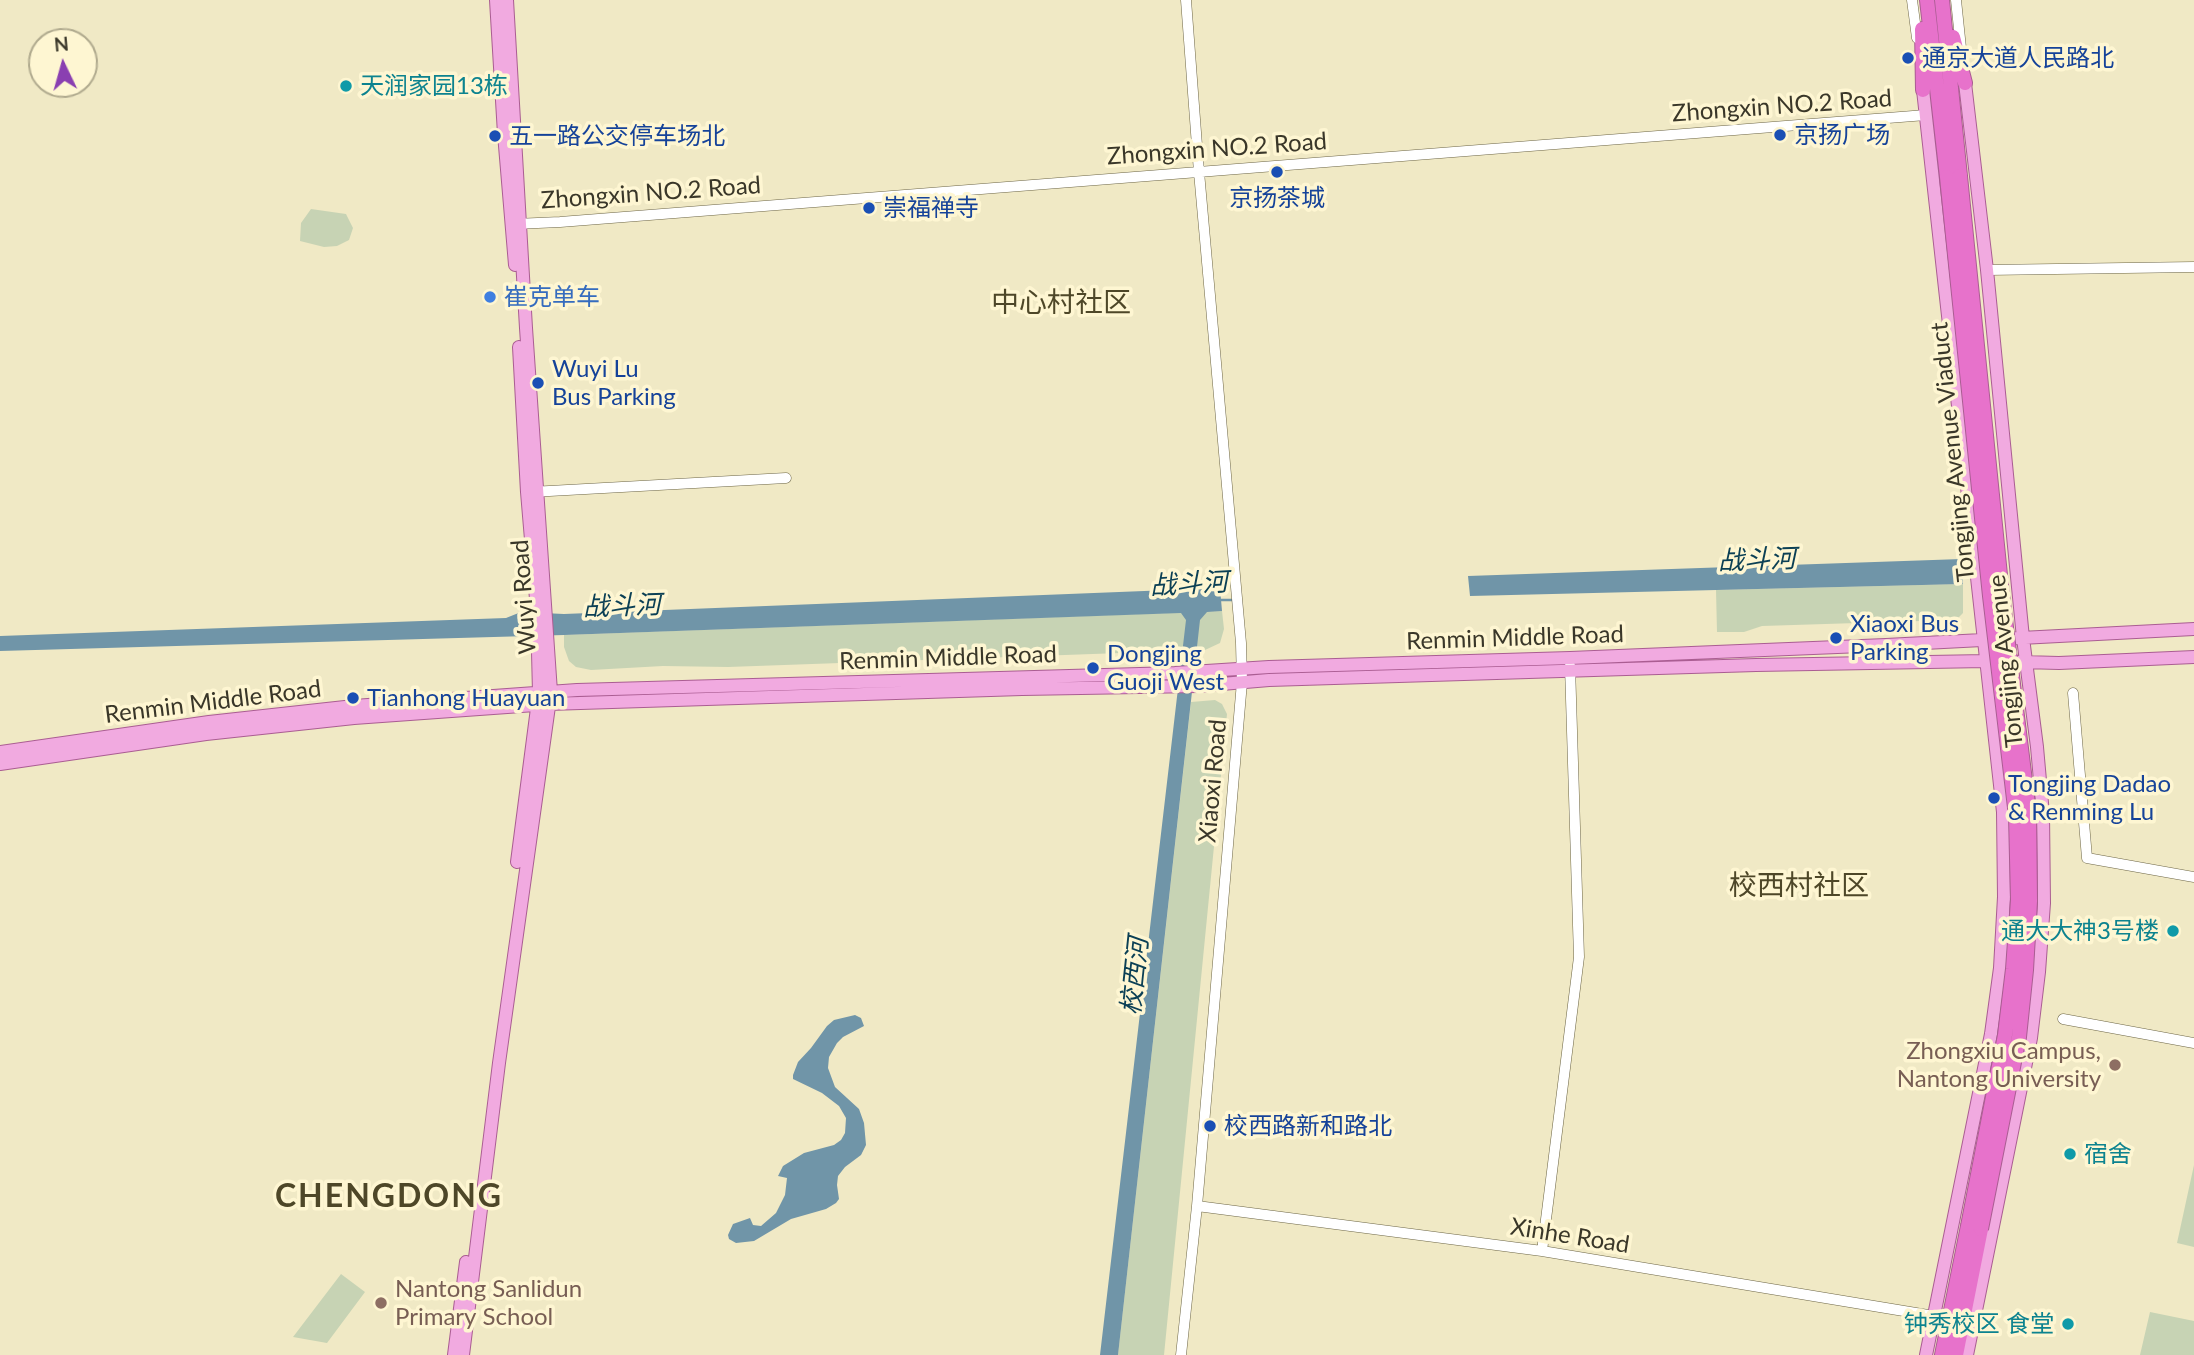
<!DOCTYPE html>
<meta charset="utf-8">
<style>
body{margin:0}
#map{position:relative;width:2194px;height:1355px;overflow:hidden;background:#f0e9c5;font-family:Lato,sans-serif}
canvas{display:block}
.north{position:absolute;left:28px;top:28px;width:70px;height:70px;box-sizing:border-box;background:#fef6d2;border:2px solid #b0aa8e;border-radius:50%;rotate:355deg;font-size:19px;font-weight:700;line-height:28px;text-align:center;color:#3a3729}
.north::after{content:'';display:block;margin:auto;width:24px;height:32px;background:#8a3fb1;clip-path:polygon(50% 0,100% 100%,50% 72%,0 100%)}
</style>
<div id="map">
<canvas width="2194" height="1355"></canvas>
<div class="north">N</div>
</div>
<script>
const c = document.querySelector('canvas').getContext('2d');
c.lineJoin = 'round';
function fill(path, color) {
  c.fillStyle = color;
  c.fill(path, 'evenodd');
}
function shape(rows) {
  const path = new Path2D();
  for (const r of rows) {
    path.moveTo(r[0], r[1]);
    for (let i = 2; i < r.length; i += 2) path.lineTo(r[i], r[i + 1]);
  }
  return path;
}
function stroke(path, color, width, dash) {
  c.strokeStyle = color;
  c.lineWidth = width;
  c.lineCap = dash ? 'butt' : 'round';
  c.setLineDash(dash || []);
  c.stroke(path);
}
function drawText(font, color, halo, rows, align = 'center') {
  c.font = font + ' Lato,"Noto Sans SC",sans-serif';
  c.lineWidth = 7;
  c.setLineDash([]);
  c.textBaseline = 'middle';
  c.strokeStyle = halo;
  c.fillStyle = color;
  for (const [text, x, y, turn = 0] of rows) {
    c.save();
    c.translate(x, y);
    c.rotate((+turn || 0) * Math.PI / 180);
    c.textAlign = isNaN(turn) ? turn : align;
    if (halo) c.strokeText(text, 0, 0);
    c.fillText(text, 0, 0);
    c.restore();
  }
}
fill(shape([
 [311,209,346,214,353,228,349,240,337,246,324,247,300,241,301,223],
 [1963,584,1963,613,1957,619,1952,620,1762,626,1744,632,1717,632,1716,590],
 [1222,611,1224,629,1220,643,1205,650,728,667,663,666,591,670,576,667,569,661,564,647,564,635],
 [1215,700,1222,704,1227,714,1164,1355,1118,1355,1191,702],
 [2194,1165,2194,1247,2177,1243],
 [341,1274,365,1292,327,1343,293,1337],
 [2150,1312,2194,1321,2194,1355,2140,1355]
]), '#c7d3b4');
fill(shape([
 [1962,559,1963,584,1470,596,1468,576],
 [1220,588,1222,611,1207,612,1200,620,1118,1355,1100,1355,1186,620,1181,613,564,635,0,651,0,636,506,618,521,612,564,614],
 [855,1015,861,1018,864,1026,843,1037,837,1043,829,1057,828,1068,835,1087,859,1109,864,1123,866,1145,861,1155,845,1167,838,1176,837,1185,839,1199,836,1203,826,1209,791,1219,754,1241,736,1243,729,1239,728,1235,733,1224,750,1218,753,1225,761,1226,776,1213,785,1195,787,1178,778,1176,783,1166,804,1153,834,1145,841,1140,845,1133,846,1118,839,1106,822,1093,793,1079,793,1075,798,1062,811,1048,827,1026,834,1020]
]), '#7095a8');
stroke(shape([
 [1221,600,1235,600]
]), '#7095a8', 2.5);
const minor = shape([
 [1912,0,1917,38],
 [1956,0,1961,48],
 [515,224,560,222,1926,115],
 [1987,270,2194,267],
 [531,492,786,478],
 [2073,693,2087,858,2194,877],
 [2063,1019,2194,1043],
 [1197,1206,1542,1251,1934,1316],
 [1542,1251,1579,957,1570,666],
 [1181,1355,1197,1206,1242,682,1241,643,1199,172,1186,0]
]);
const major = shape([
 [496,0,504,134,515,265],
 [1965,83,1987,270,2023,638,2037,747,2043,814,2044,903,2039,972,2031,1038,1967,1355],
 [1923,90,2003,812,2004,897,2000,968,1991,1034,1926,1355],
 [0,752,209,722,354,706,577,690,1175,673,1269,667,1570,658,1886,645,2194,629],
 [0,764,206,734,354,718,549,704,1022,689,1198,686,1269,680,1756,665,1986,661,2059,663,2194,657],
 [517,862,539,693,537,611,527,492,519,347],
 [454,1355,466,1262],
 [463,1355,499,1063,551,692,526,328,507,0]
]);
const highway = shape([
 [1927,0,1947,177],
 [1942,0,1960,176],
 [1922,29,1923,90],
 [1953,37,1965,83],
 [1942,1355,1968,1226],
 [1956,1355,1981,1229]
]);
stroke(minor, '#6d6646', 11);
stroke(major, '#aa5d92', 14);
stroke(highway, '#aa5d92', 16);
stroke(minor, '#fff', 10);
stroke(major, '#f1aae0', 12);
stroke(highway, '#e772cb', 14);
const highwayBridge = shape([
 [1960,176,2002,595,2029,813,2030,901,2026,970,2019,1037,1981,1229],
 [1947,177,1990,596,2016,816,2018,900,2013,969,2005,1035,1968,1226]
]);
stroke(highwayBridge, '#aa5d92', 16, []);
stroke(highwayBridge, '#e772cb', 14);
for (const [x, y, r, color] of [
 [1908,58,7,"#1a4fb4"],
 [346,86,7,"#0f9aa8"],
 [1780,135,7,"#1a4fb4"],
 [495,136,7,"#1a4fb4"],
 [1277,172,7,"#1a4fb4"],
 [869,208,7,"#1a4fb4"],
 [490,297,7,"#3f7fe0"],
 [538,383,7,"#1a4fb4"],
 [1836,638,7,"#1a4fb4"],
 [1093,668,7,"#1a4fb4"],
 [353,698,7,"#1a4fb4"],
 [1994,798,7,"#1a4fb4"],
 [2173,931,7,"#0f9aa8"],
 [2115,1065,7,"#8d6e63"],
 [1210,1126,7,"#1a4fb4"],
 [2070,1154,7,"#0f9aa8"],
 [381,1303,7,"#8d6e63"],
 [2068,1324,7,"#0f9aa8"]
]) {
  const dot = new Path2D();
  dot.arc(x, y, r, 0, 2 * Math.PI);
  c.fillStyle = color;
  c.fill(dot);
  stroke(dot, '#fef6d2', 2.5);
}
drawText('24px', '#164399', '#fef6d2', [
 ["通京大道人民路北",1922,58],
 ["京扬广场",1794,135],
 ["五一路公交停车场北",509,136],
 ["京扬茶城",1277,198,"center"],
 ["崇福禅寺",883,208],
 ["Wuyi Lu",552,369],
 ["Bus Parking",552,397],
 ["Xiaoxi Bus",1850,624],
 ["Parking",1850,652],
 ["Dongjing",1107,654],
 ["Guoji West",1107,682],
 ["Tianhong Huayuan",367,698],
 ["Tongjing Dadao",2008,784],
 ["& Renming Lu",2008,812],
 ["校西路新和路北",1224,1126]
], 'left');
drawText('24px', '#0d838f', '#fef6d2', [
 ["天润家园13栋",360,86],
 ["通大大神3号楼",2159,931,"right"],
 ["宿舍",2084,1154],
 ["钟秀校区 食堂",2054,1324,"right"]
], 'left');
drawText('24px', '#3a3729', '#fef6d2', [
 ["Zhongxin NO.2 Road",1782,106,-4],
 ["Zhongxin NO.2 Road",1217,149,-4],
 ["Zhongxin NO.2 Road",651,193,-4],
 ["Tongjing Avenue Viaduct",1953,452,-96],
 ["Wuyi Road",524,597,-94],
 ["Renmin Middle Road",1515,638,-2],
 ["Renmin Middle Road",948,658,-2],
 ["Tongjing Avenue",2006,661,-96],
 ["Renmin Middle Road",213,702,-7],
 ["Xiaoxi Road",1213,781,-85],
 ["Xinhe Road",1570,1236,9]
]);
drawText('24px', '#366cbe', '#fef6d2', [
 ["崔克单车",504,297]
], 'left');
drawText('24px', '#785e54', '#fef6d2', [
 ["Zhongxiu Campus,",2101,1051],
 ["Nantong University",2101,1079],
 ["Nantong Sanlidun",395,1289,"left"],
 ["Primary School",395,1317,"left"]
], 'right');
drawText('italic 26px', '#0c4055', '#fef6d2', [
 ["战斗河",1757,560,-2],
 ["战斗河",1189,584,-3],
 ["战斗河",622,606,-2],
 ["校西河",1135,976,-84]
]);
drawText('28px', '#4e4728', '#fef6d2', [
 ["中心村社区",1061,303],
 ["校西村社区",1799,886]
]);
c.letterSpacing = '2px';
drawText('bold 32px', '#4e4728', '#fef6d2', [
 ["CHENGDONG",389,1197]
]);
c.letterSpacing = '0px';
</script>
